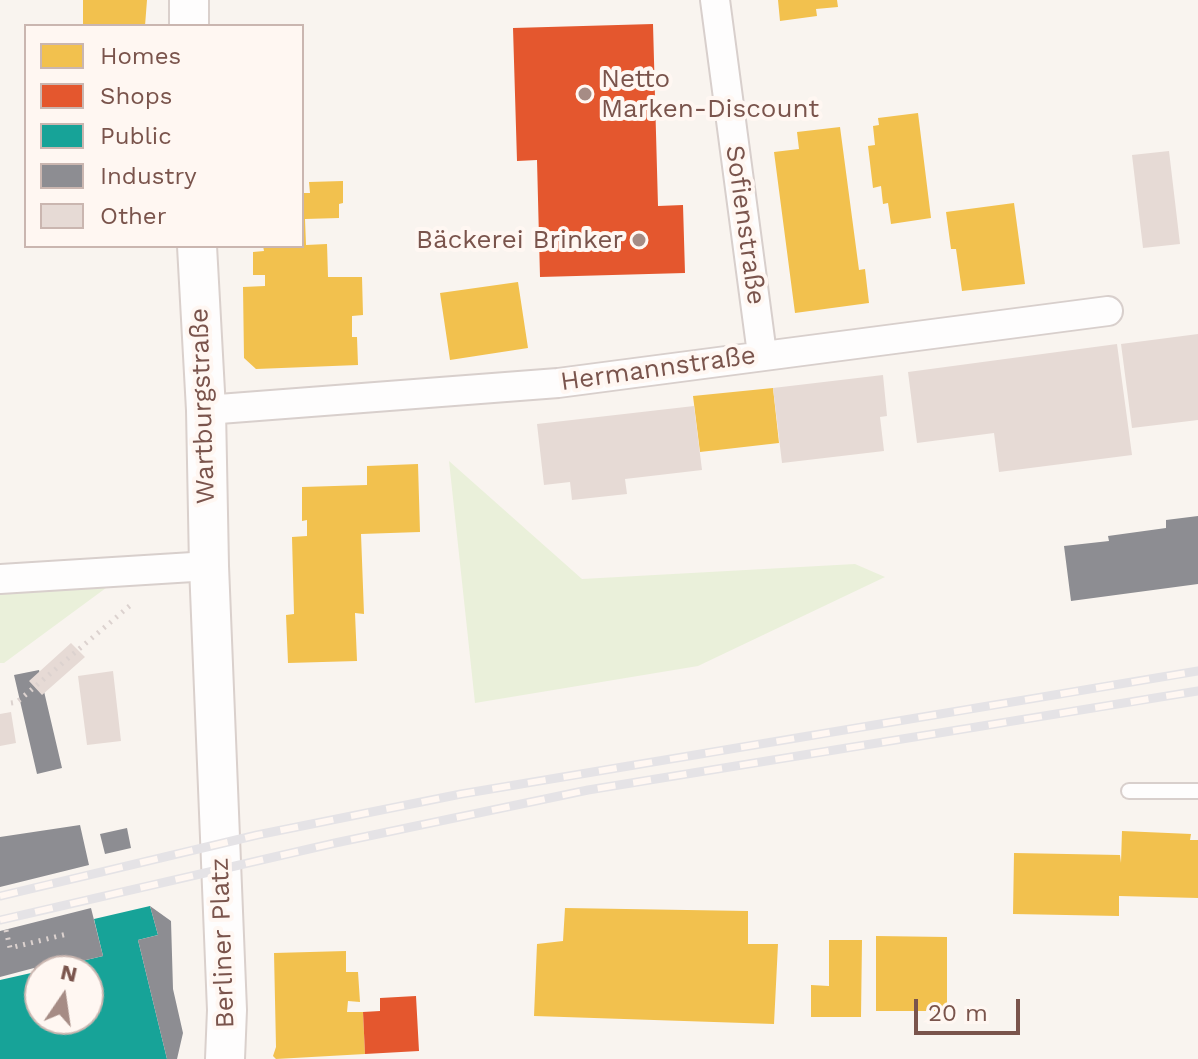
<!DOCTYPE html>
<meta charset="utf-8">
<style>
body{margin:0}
#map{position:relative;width:1198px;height:1059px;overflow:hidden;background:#f9f4ef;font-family:"Work Sans",sans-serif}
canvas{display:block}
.legend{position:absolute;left:24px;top:24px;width:280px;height:224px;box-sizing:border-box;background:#fff7f2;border:2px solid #cab6b0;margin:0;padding:10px 14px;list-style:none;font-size:24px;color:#7a544c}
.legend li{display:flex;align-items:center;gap:16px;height:40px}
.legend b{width:40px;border:2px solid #cab6b0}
.north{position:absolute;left:24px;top:955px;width:80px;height:80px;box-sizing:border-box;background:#fff7f2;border:2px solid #cab6b0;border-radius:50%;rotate:13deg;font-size:22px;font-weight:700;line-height:32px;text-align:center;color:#7a544c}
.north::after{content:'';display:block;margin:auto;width:28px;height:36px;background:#a68c85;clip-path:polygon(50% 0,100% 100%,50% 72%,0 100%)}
.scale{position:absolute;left:914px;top:999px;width:106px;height:36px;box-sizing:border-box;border:4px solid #7a544c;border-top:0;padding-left:10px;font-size:24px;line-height:28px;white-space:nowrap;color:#7a544c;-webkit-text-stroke:6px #fff7f2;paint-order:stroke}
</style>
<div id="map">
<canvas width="1198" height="1059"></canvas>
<ul class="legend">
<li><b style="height:22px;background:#f2c14e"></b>Homes</li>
<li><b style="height:22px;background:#e4572e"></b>Shops</li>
<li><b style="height:22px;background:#17a398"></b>Public</li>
<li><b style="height:22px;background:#8d8d92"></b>Industry</li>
<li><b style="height:22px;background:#e6dad5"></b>Other</li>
</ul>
<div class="north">N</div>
<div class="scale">20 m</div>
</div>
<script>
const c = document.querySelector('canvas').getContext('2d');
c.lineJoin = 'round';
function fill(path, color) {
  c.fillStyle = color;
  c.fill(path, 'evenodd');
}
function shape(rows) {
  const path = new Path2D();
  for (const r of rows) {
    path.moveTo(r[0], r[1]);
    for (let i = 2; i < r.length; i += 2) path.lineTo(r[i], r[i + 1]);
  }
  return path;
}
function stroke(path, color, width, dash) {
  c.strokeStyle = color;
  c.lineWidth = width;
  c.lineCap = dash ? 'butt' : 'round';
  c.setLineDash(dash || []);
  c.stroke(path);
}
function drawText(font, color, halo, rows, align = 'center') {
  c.font = font + ' "Work Sans",sans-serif';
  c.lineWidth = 8;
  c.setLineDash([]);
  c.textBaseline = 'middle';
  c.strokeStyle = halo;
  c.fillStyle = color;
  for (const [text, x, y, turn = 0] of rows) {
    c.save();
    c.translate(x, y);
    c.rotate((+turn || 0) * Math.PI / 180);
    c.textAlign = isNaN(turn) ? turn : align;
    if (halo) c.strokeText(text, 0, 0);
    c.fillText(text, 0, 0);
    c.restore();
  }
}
fill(shape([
 [449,461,582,579,855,564,885,577,698,666,475,703],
 [110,585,4,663,0,663,0,591]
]), '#eaf0da');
fill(shape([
 [83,0,147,0,145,26,83,26],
 [778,0,837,0,838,7,816,9,817,16,780,21],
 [918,113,931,218,891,224,888,203,883,204,881,186,873,188,868,146,875,145,873,126,879,125,878,118],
 [840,127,859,270,865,269,869,303,795,313,774,152,799,149,797,132],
 [343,181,343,203,339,204,339,218,305,219,306,245,327,244,328,277,362,277,363,315,352,316,352,337,357,337,358,365,256,369,244,358,243,287,265,286,265,275,253,275,253,252,264,251,263,246,302,246,302,193,310,193,309,182],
 [1014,203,1025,284,962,291,956,249,951,249,946,212],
 [518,282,528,348,450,360,440,293],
 [773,388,779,443,700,452,693,396],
 [418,464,420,532,361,534,364,614,355,613,357,661,288,663,286,615,294,614,292,537,307,536,307,520,302,521,302,487,367,485,367,466],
 [1122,831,1191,834,1190,840,1198,840,1198,898,1119,896,1119,916,1013,914,1014,853,1120,855,1121,863],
 [565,908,748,911,748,944,778,944,774,1024,534,1016,537,944,563,941],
 [876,936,947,937,947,1011,876,1011],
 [829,940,862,940,861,1017,811,1017,811,985,829,986],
 [346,951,346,972,358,972,360,1002,348,1001,347,1012,363,1012,365,1054,276,1059,273,1056,276,1047,274,953]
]), '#f2c14e');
fill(shape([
 [653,24,658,206,683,205,685,273,540,277,537,160,517,161,513,28],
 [416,996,419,1051,365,1054,363,1012,380,1011,380,998]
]), '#e4572e');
fill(shape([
 [150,906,158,935,138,940,167,1059,0,1059,0,980,40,971,40,1019,88,1019,88,971,44,970,103,956,94,919]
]), '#17a398');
fill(shape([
 [1198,516,1198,584,1071,601,1064,546,1109,541,1108,536,1166,528,1166,520],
 [39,670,62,768,37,774,14,675],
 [80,825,89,865,0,887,0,837],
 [127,828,131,848,105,854,100,834],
 [150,906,171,921,173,989,183,1033,177,1059,167,1059,138,940,158,935],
 [91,908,103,956,35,972,34,968,0,977,0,931]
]), '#8d8d92');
fill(shape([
 [1169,151,1180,244,1143,248,1132,155],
 [1198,334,1198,420,1132,428,1121,344],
 [1117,344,1132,455,999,472,994,433,917,443,908,372],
 [883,375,887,416,880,417,884,451,782,463,773,388],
 [694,406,702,470,625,479,627,494,572,500,570,482,544,485,537,424],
 [71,643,85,657,42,695,29,681],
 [113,671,121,741,87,745,78,676],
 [11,712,16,743,0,746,0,714]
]), '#e6dad5');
const lane = shape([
 [1129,791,1198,791]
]);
const street = shape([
 [715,0,762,354],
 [206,410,558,383,1108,311],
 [0,579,209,566]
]);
const secondary = shape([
 [189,0,189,26],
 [197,246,206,410,209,566,227,1010,225,1059]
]);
stroke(lane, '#d8cfcc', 18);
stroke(street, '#d8cfcc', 32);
stroke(secondary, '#dad0cc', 42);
stroke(shape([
 [11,703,17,702,133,603],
 [6,930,10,948,67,934]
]), '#dcd2cf', 5, [2, 6]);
stroke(lane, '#fefdfd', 14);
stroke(street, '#fefdfd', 28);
stroke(secondary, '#fefdfd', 38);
const rail = shape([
 [0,896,257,835,461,794,1198,671],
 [0,920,335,843,588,790,1198,691]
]);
stroke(rail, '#e5e3e6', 9);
stroke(rail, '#fff7f2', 6, [18]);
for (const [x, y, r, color] of [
 [585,94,8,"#a68c85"],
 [639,240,8,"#a68c85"]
]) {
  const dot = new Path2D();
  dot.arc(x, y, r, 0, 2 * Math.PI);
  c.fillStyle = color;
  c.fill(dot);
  stroke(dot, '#fff7f2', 3);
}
drawText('26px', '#7a544c', '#fff7f2', [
 ["Netto",601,79],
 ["Marken-Discount",601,109],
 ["Bäckerei Brinker",623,240,"right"]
], 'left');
drawText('26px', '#7a544c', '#fff7f2', [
 ["Sofienstraße",745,225,82],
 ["Hermannstraße",658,369,-8],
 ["Wartburgstraße",203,406,-92],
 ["Berliner Platz",223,943,-92]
]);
</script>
